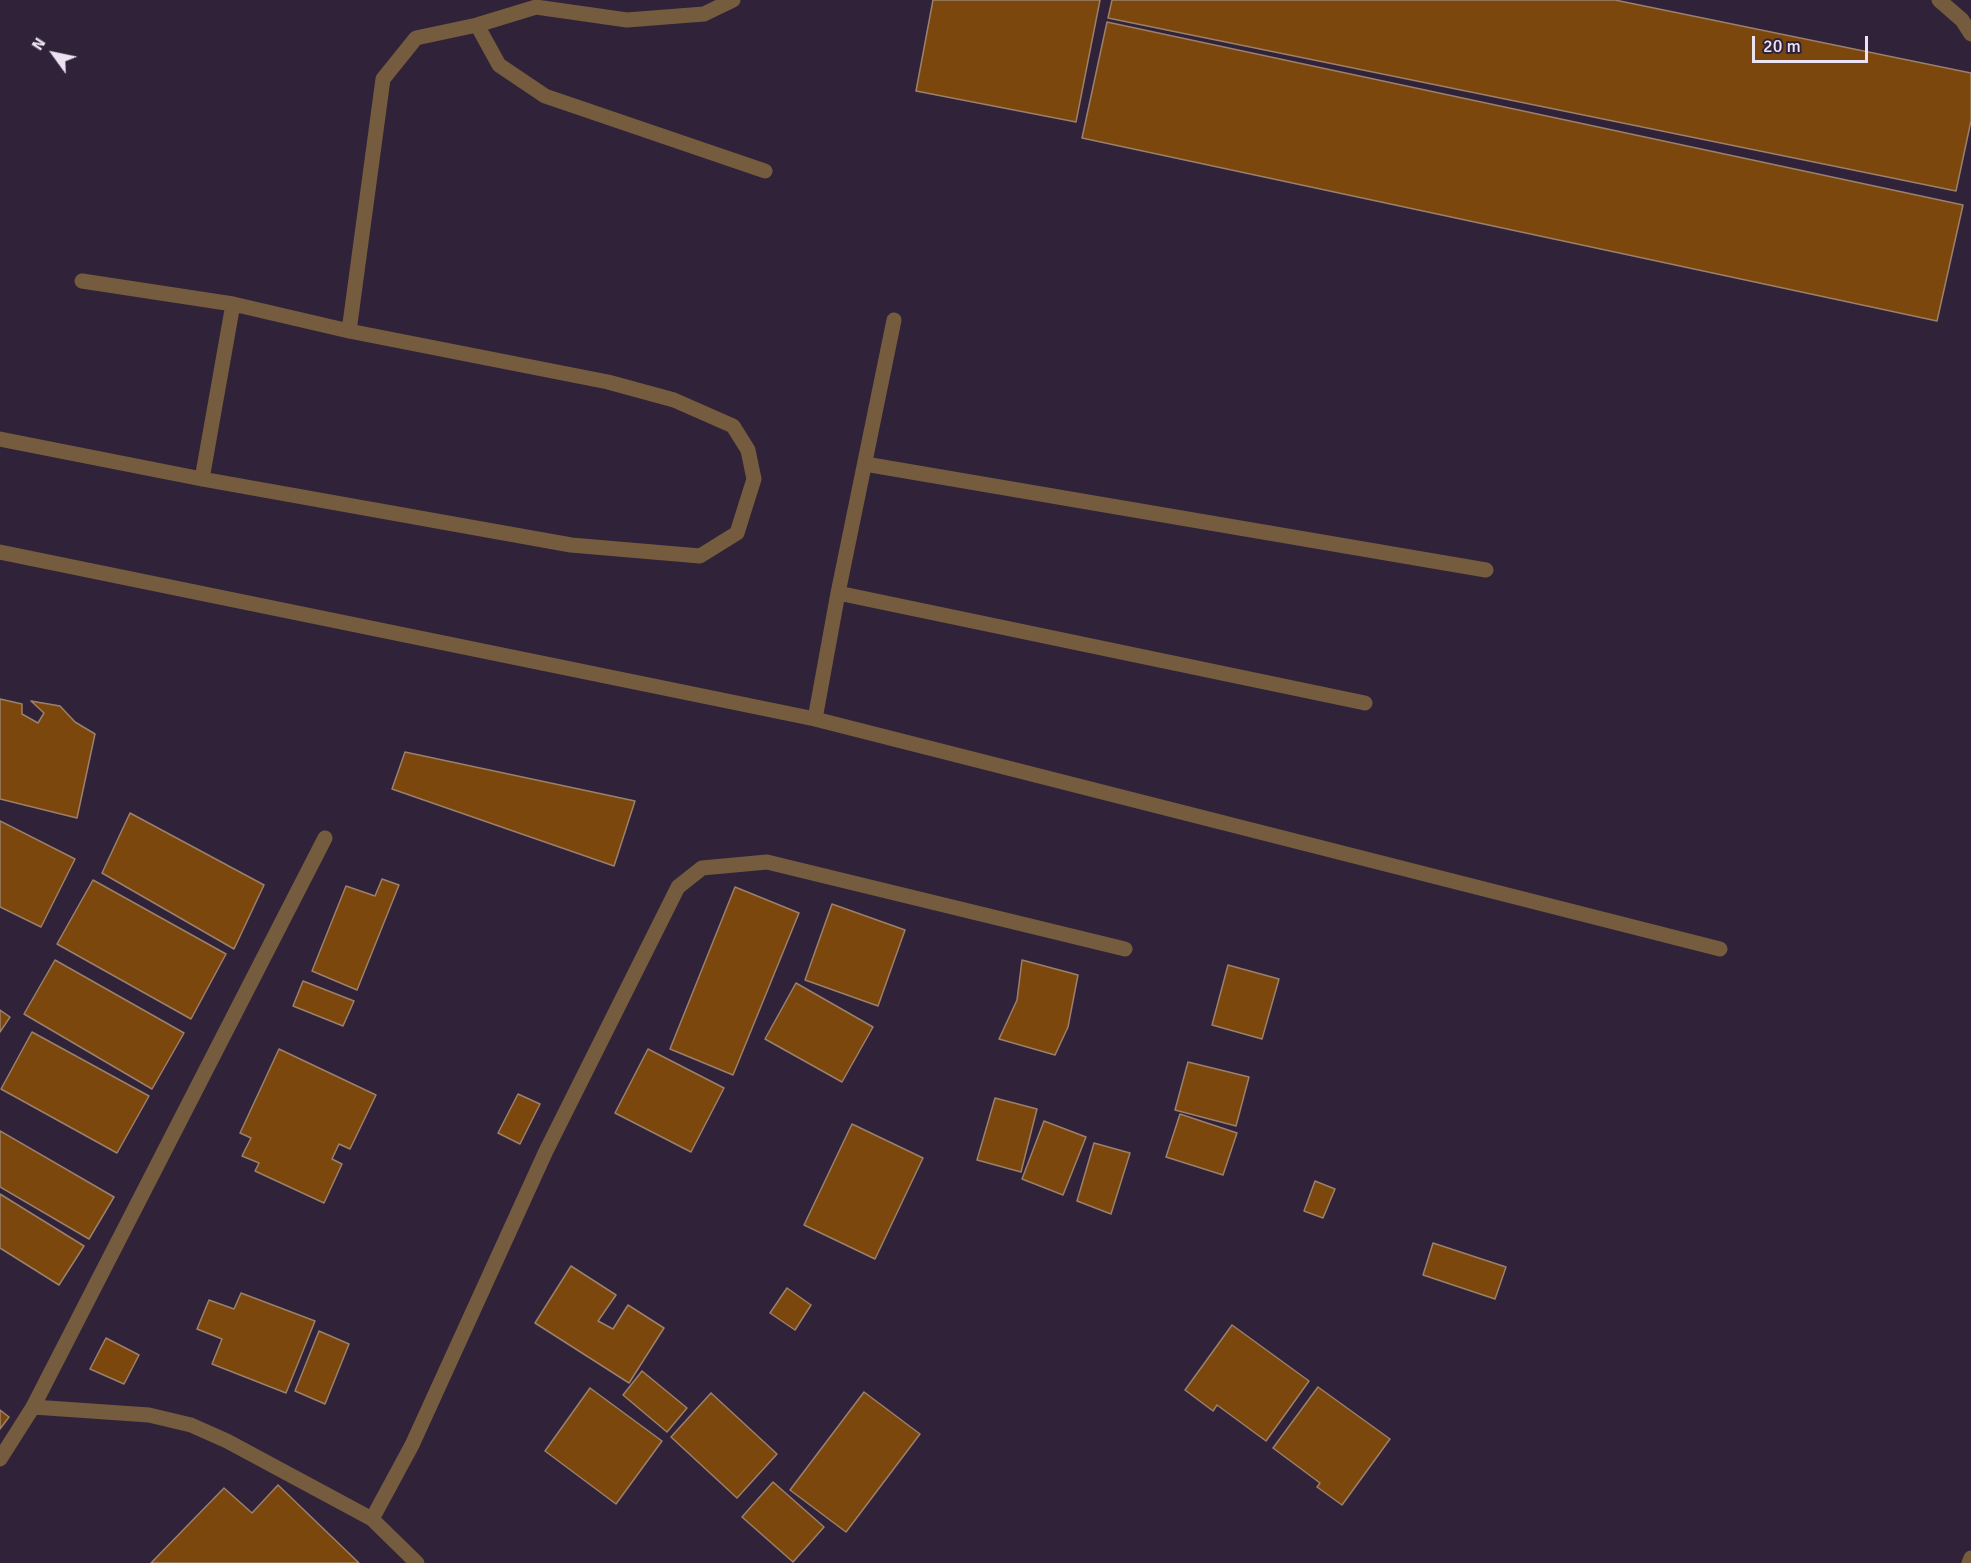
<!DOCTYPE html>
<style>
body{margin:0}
#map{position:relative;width:1971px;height:1563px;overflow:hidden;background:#302339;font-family:Signika,sans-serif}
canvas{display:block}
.north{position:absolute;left:24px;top:24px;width:60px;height:60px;-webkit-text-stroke:4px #302339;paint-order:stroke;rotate:303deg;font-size:16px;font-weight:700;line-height:24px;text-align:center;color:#ebe2f2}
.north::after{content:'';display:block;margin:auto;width:21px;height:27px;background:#ebe2f2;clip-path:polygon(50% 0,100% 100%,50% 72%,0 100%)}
.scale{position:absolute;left:1752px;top:36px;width:116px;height:27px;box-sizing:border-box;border:3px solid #ebe2f2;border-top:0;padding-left:8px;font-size:18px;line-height:21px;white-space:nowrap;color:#ebe2f2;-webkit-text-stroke:4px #302339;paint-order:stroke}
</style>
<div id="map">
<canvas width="1971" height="1563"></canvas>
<div class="north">N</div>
<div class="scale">20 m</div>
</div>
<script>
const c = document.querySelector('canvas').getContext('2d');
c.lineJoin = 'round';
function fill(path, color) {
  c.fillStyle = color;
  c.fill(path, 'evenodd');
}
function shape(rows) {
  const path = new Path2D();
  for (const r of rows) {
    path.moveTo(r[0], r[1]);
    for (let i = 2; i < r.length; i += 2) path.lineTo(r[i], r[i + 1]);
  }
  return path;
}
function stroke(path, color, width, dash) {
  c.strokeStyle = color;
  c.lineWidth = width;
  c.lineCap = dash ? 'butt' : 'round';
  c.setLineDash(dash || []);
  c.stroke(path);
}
const building = shape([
 [933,0,1100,0,1076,122,916,91,933,0],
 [1112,0,1615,0,1971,73,1971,121,1956,191,1108,18,1112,0],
 [1107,22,1963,205,1937,321,1082,138,1107,22],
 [0,699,22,704,22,714,38,723,44,713,31,701,60,706,75,722,95,734,77,818,0,799,0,699],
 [405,752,635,801,614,866,392,789,405,752],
 [130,813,264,885,234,949,102,873,130,813],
 [0,821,75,859,41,927,0,907,0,821],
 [382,879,399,885,357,990,312,971,346,886,375,896,382,879],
 [93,880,226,954,191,1019,57,944,93,880],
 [735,887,799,913,733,1075,670,1049,735,887],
 [832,904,905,930,878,1006,805,980,832,904],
 [55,960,184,1033,152,1089,24,1014,55,960],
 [1022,960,1078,975,1068,1027,1055,1055,999,1039,1017,1000,1022,960],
 [1228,965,1279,979,1262,1039,1212,1025,1228,965],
 [303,981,354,1001,343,1026,293,1006,303,981],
 [796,983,873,1027,842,1082,765,1039,796,983],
 [0,1010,10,1017,0,1032,0,1010],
 [32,1032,149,1096,117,1153,1,1089,32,1032],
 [279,1049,376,1095,350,1149,339,1144,332,1159,342,1164,324,1203,255,1171,259,1163,242,1156,251,1138,240,1133,279,1049],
 [648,1049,724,1088,691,1152,615,1113,648,1049],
 [1188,1062,1249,1077,1236,1126,1175,1110,1188,1062],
 [518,1094,540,1104,520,1144,498,1133,518,1094],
 [995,1098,1037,1109,1021,1172,977,1160,995,1098],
 [1180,1114,1237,1133,1223,1175,1166,1157,1180,1114],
 [1044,1121,1086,1137,1063,1195,1022,1179,1044,1121],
 [852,1124,923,1158,875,1259,804,1225,852,1124],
 [0,1131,114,1197,89,1239,0,1187,0,1131],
 [1094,1143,1130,1153,1111,1214,1077,1201,1094,1143],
 [1315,1181,1335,1189,1323,1218,1304,1211,1315,1181],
 [0,1194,84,1246,59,1285,0,1248,0,1194],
 [1433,1243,1506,1267,1495,1299,1423,1275,1433,1243],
 [571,1266,616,1295,598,1321,613,1329,628,1305,664,1328,629,1383,535,1323,571,1266],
 [787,1288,811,1305,795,1330,770,1313,787,1288],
 [241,1293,315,1321,286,1393,212,1364,222,1339,197,1329,209,1300,234,1309,241,1293],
 [1232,1325,1309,1381,1266,1441,1217,1405,1213,1411,1185,1390,1232,1325],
 [319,1331,349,1344,325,1404,295,1391,319,1331],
 [106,1338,139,1355,124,1384,90,1369,106,1338],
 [642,1371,687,1408,667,1432,623,1395,642,1371],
 [1318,1387,1390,1439,1342,1505,1317,1487,1320,1483,1273,1448,1318,1387],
 [590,1388,662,1441,616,1504,545,1451,590,1388],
 [864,1392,920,1434,846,1532,790,1490,864,1392],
 [711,1393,777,1454,737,1498,671,1437,711,1393],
 [0,1410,9,1417,0,1429,0,1410],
 [773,1482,824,1527,793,1562,742,1517,773,1482],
 [278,1485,359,1563,151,1563,224,1488,252,1513,278,1485]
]);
fill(building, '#7c470d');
stroke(building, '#9b806b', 1.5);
stroke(shape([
 [1939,0,1962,20,1971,34],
 [477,25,499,65,545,96,765,171],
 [349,331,383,79,416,38,477,25,536,7,627,20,704,14,733,0],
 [0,439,202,479,571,545,700,556,737,533,754,479,748,450,733,426,674,400,608,382,349,331,233,304,82,281],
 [865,464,1486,570],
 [202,479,233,304],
 [0,552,815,719,1720,949],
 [838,593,1365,703],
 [815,719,838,593,894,320],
 [33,1407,149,1415,191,1425,227,1441,372,1519],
 [417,1563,372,1519,412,1445,546,1151,678,887,702,868,767,862,1125,949],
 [1969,1563,1971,1558]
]), '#765c3e', 15);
stroke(shape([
 [0,1459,33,1407,325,838]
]), '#765c3e', 15);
</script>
